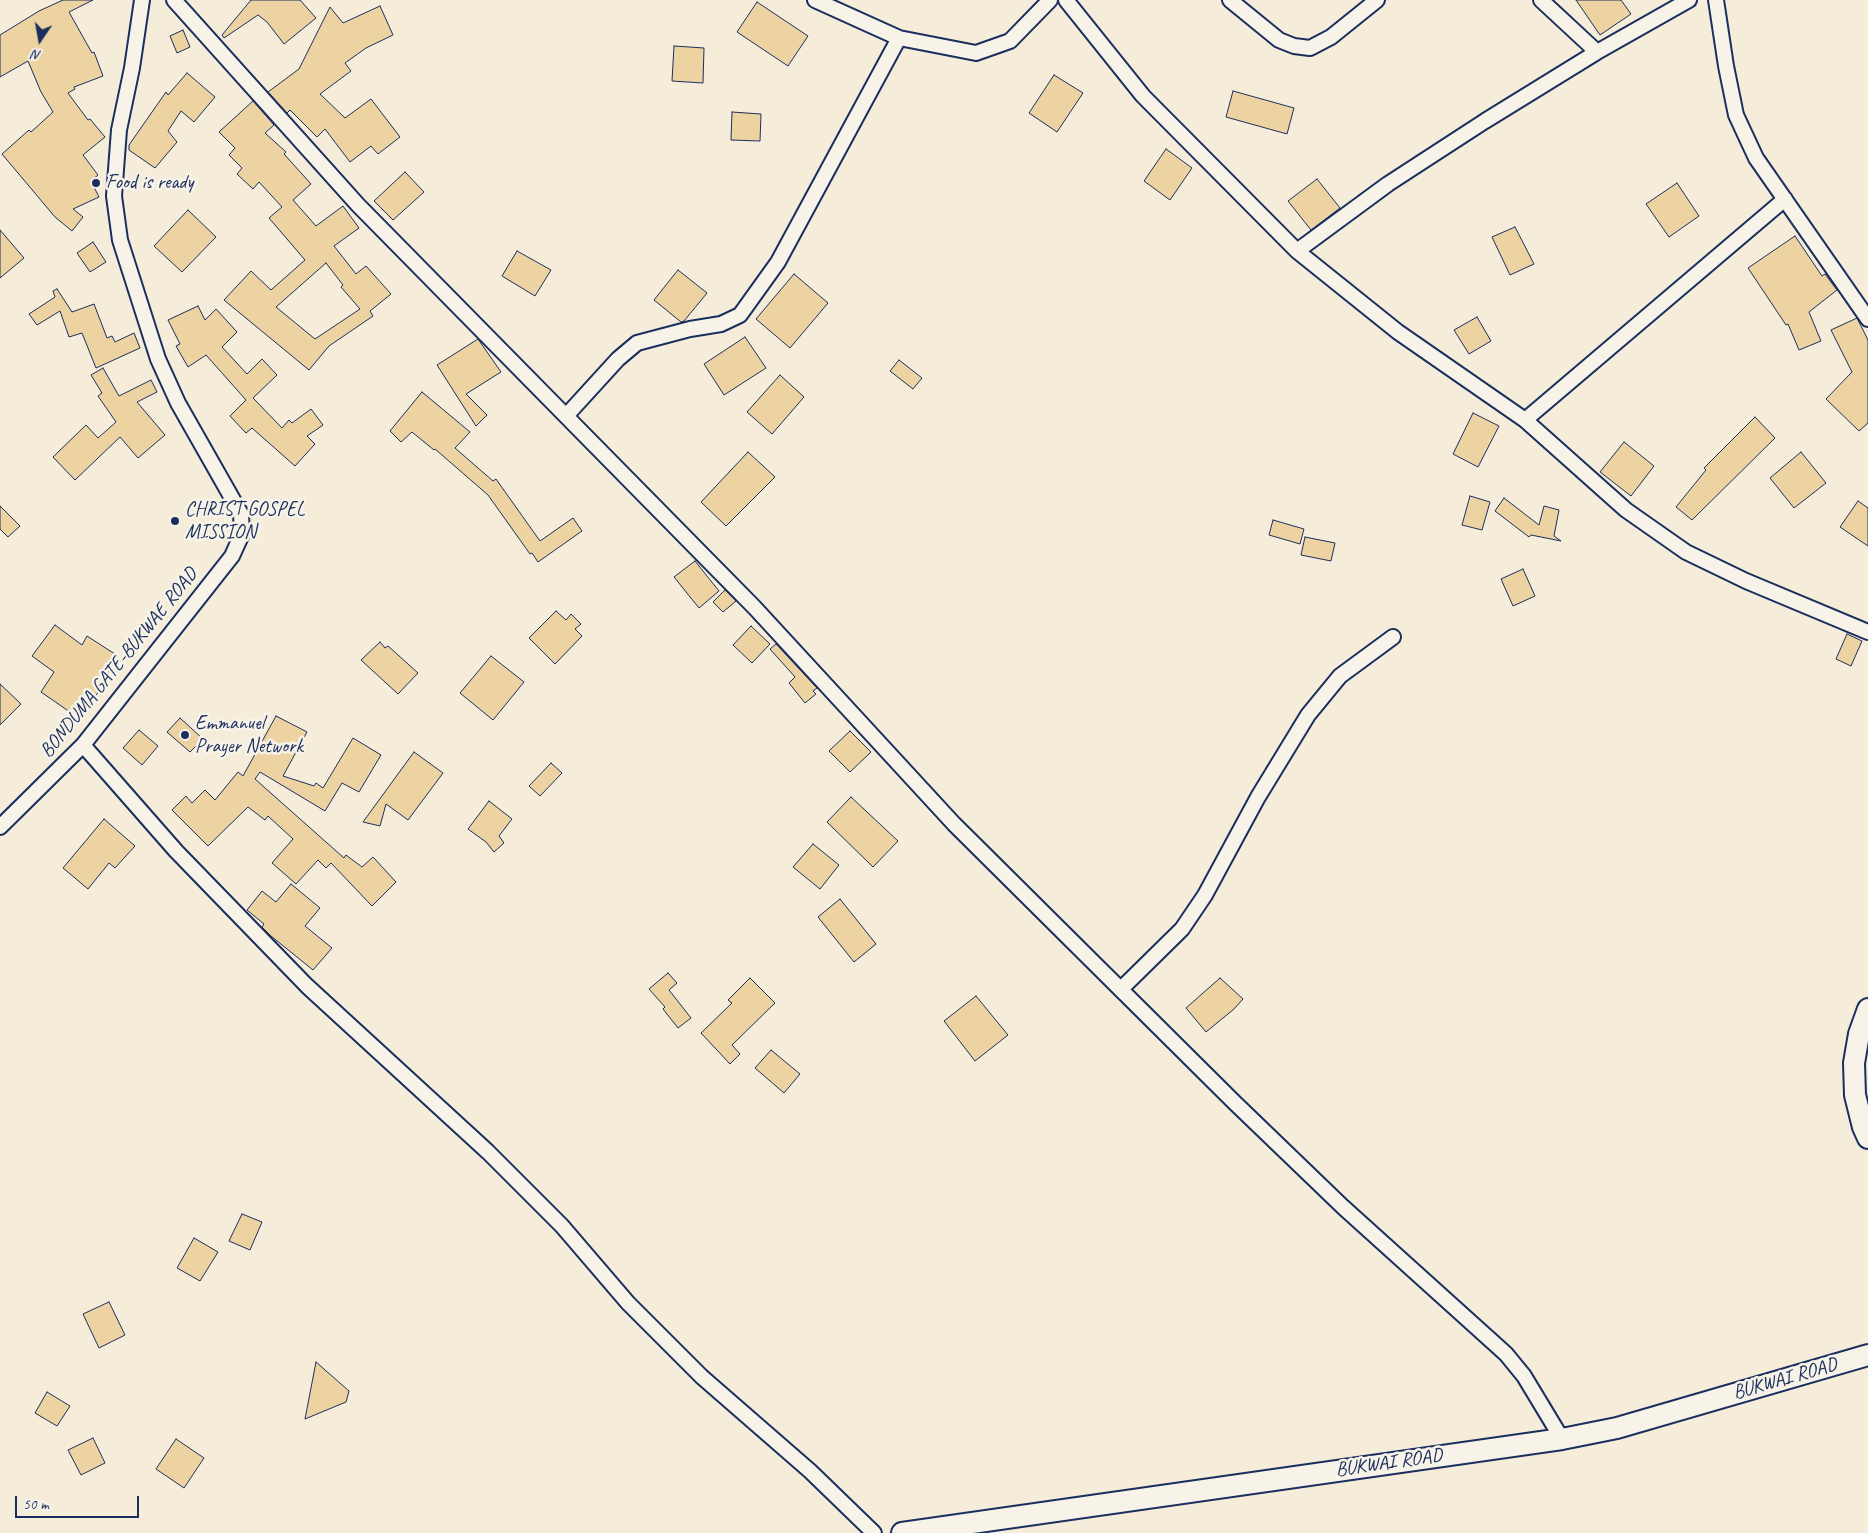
<!DOCTYPE html>
<style>
body{margin:0}
#map{position:relative;width:1868px;height:1533px;overflow:hidden;background:#f5edda;font-family:Caveat,sans-serif}
canvas{display:block}
.north{position:absolute;left:15px;top:15px;width:50px;height:50px;-webkit-text-stroke:4px #f7f3e8;paint-order:stroke;rotate:192deg;font-size:14px;font-weight:700;line-height:20px;text-align:center;color:#1b2f5e}
.north::after{content:'';display:block;margin:auto;width:18px;height:22px;background:#1b2f5e;clip-path:polygon(50% 0,100% 100%,50% 72%,0 100%)}
.scale{position:absolute;left:15px;top:1496px;width:124px;height:22px;box-sizing:border-box;border:2px solid #1b2f5e;border-top:0;padding-left:6px;font-size:15px;line-height:18px;white-space:nowrap;color:#1b2f5e;-webkit-text-stroke:4px #f7f3e8;paint-order:stroke}
</style>
<div id="map">
<canvas width="1868" height="1533"></canvas>
<div class="north">N</div>
<div class="scale">50 m</div>
</div>
<script>
const c = document.querySelector('canvas').getContext('2d');
c.lineJoin = 'round';
function fill(path, color) {
  c.fillStyle = color;
  c.fill(path, 'evenodd');
}
function shape(rows) {
  const path = new Path2D();
  for (const r of rows) {
    path.moveTo(r[0], r[1]);
    for (let i = 2; i < r.length; i += 2) path.lineTo(r[i], r[i + 1]);
  }
  return path;
}
function stroke(path, color, width, dash) {
  c.strokeStyle = color;
  c.lineWidth = width;
  c.lineCap = dash ? 'butt' : 'round';
  c.setLineDash(dash || []);
  c.stroke(path);
}
function drawText(font, color, halo, rows, align = 'center') {
  c.font = font + ' Caveat,sans-serif';
  c.lineWidth = 5;
  c.setLineDash([]);
  c.textBaseline = 'middle';
  c.strokeStyle = halo;
  c.fillStyle = color;
  for (const [text, x, y, turn = 0] of rows) {
    c.save();
    c.translate(x, y);
    c.rotate((+turn || 0) * Math.PI / 180);
    c.textAlign = isNaN(turn) ? turn : align;
    if (halo) c.strokeText(text, 0, 0);
    c.fillText(text, 0, 0);
    c.restore();
  }
}
const building = shape([
 [63,0,93,0,69,12,92,53,94,52,103,76,74,87,75,89,68,93,88,120,90,119,105,137,83,155,98,175,91,181,99,197,73,209,83,217,72,231,55,217,2,154,29,130,31,132,53,112,41,92,28,61,0,77,0,35,39,11,63,0],
 [251,0,300,0,316,18,284,44,267,22,258,15,224,38,222,35,251,0],
 [1576,0,1621,0,1631,14,1600,35,1576,0],
 [757,2,808,36,788,66,737,32,757,2],
 [380,6,393,35,366,48,345,63,351,71,320,94,345,118,371,99,400,137,378,154,371,146,350,162,325,129,317,137,290,110,287,113,268,92,299,69,330,7,343,23,380,6],
 [183,30,190,47,177,53,170,36,183,30],
 [674,46,704,48,703,83,672,81,674,46],
 [187,73,215,97,194,122,181,111,168,131,177,142,155,168,129,150,129,145,166,92,168,95,187,73],
 [1054,75,1083,93,1057,132,1029,113,1054,75],
 [1233,91,1294,108,1287,134,1226,117,1233,91],
 [253,101,274,125,265,133,286,152,284,154,311,184,293,200,316,226,343,206,359,228,334,246,356,274,366,266,391,294,370,311,373,316,329,346,309,370,224,300,251,271,271,290,305,260,269,218,282,207,259,182,253,189,237,174,242,168,229,155,235,148,219,132,253,101],
 [326,263,343,285,341,287,360,309,315,339,276,307,326,263],
 [732,112,761,114,760,141,731,140,732,112],
 [1166,149,1192,168,1170,200,1144,181,1166,149],
 [405,172,424,192,393,220,374,201,405,172],
 [1317,179,1340,208,1311,230,1288,201,1317,179],
 [1677,183,1699,216,1669,237,1646,204,1677,183],
 [188,210,216,237,182,272,154,246,188,210],
 [1515,227,1534,264,1510,275,1492,237,1515,227],
 [0,230,24,258,0,278,0,230],
 [1795,236,1822,276,1825,274,1837,290,1809,312,1821,341,1799,350,1788,324,1786,325,1748,268,1795,236],
 [93,242,106,262,90,272,77,253,93,242],
 [517,251,551,270,535,296,502,276,517,251],
 [678,270,707,293,684,321,681,322,654,300,678,270],
 [794,274,828,303,790,348,756,319,794,274],
 [57,289,72,312,94,304,107,338,112,336,115,342,134,333,140,348,96,368,82,333,69,337,60,311,37,325,29,314,55,297,53,291,57,289],
 [198,306,205,320,216,309,237,332,222,347,247,374,262,359,277,375,253,398,282,428,289,420,292,423,311,409,323,425,307,436,315,444,295,466,252,428,246,433,230,416,246,400,206,355,188,367,176,346,180,344,168,320,198,306],
 [1477,317,1491,341,1469,354,1454,330,1477,317],
 [1857,318,1868,340,1868,423,1859,431,1826,399,1852,372,1831,330,1857,318],
 [745,337,766,368,724,395,704,364,745,337],
 [478,339,501,372,466,394,487,415,476,426,437,365,478,339],
 [899,360,922,378,913,389,890,371,899,360],
 [103,368,119,396,151,380,157,392,137,402,165,435,138,458,120,437,75,480,53,457,86,425,98,438,116,422,98,396,102,393,91,375,103,368],
 [780,375,804,397,772,434,747,412,780,375],
 [422,392,470,432,455,448,493,481,496,479,540,541,573,518,582,531,538,562,532,553,530,554,488,495,435,449,434,450,412,432,401,442,390,431,422,392],
 [1473,413,1499,426,1478,467,1453,454,1473,413],
 [1755,417,1775,438,1692,520,1676,507,1706,470,1704,468,1755,417],
 [1624,442,1654,466,1631,496,1600,472,1624,442],
 [748,452,775,477,726,526,701,502,748,452],
 [1801,452,1826,483,1794,508,1770,478,1801,452],
 [1470,496,1490,502,1482,530,1462,525,1470,496],
 [1504,498,1539,525,1544,506,1559,510,1554,536,1561,541,1531,535,1529,537,1495,511,1504,498],
 [1858,501,1868,508,1868,546,1840,527,1858,501],
 [0,506,20,526,8,537,0,529,0,506],
 [1273,520,1304,529,1300,544,1269,535,1273,520],
 [1305,537,1335,543,1331,561,1301,555,1305,537],
 [695,561,719,591,699,608,674,577,695,561],
 [1523,569,1535,596,1513,606,1501,579,1523,569],
 [725,590,736,601,723,612,713,602,725,590],
 [556,611,566,620,571,614,581,624,575,629,582,636,555,664,529,638,556,611],
 [55,625,82,645,87,636,118,656,97,690,99,691,80,719,41,692,54,672,32,656,55,625],
 [751,626,770,644,752,663,733,645,751,626],
 [1847,634,1862,641,1851,666,1836,659,1847,634],
 [380,642,385,648,388,646,418,673,398,694,361,660,380,642],
 [776,644,817,688,813,691,816,694,805,703,789,683,795,677,770,649,776,644],
 [491,656,524,682,493,720,460,693,491,656],
 [0,684,21,704,0,725,0,684],
 [276,716,307,732,283,776,314,786,316,783,323,788,353,738,381,755,359,792,342,783,325,811,260,772,255,779,344,858,346,855,362,867,373,857,396,882,372,906,331,863,326,868,318,860,296,884,272,863,293,839,268,816,265,820,248,807,208,846,172,810,186,796,192,803,205,790,215,800,238,772,243,776,276,716],
 [180,718,203,739,190,752,167,732,180,718],
 [139,730,158,746,142,765,123,748,139,730],
 [850,731,871,752,850,772,829,751,850,731],
 [414,752,443,773,408,820,386,804,380,826,363,822,414,752],
 [551,763,562,773,540,796,529,786,551,763],
 [851,797,898,841,873,867,827,822,851,797],
 [489,801,512,819,499,836,504,843,494,852,486,842,468,829,489,801],
 [104,819,135,846,115,868,109,863,88,889,63,868,104,819],
 [813,844,839,865,820,889,793,867,813,844],
 [291,884,320,908,305,926,332,948,313,970,271,936,262,927,264,924,247,910,262,891,276,902,291,884],
 [840,899,876,944,854,962,818,917,840,899],
 [668,973,677,983,669,990,691,1018,678,1028,663,1009,665,1007,649,989,668,973],
 [750,978,775,1003,732,1045,740,1054,730,1064,701,1033,732,1003,728,1000,750,978],
 [1220,978,1243,999,1234,1009,1206,1032,1186,1008,1220,978],
 [976,996,1008,1035,975,1061,944,1021,976,996],
 [771,1050,800,1074,784,1093,755,1068,771,1050],
 [242,1214,262,1222,250,1250,229,1241,242,1214],
 [194,1238,218,1252,200,1281,177,1268,194,1238],
 [109,1302,125,1335,99,1348,83,1314,109,1302],
 [316,1362,349,1391,346,1402,305,1419,316,1362],
 [47,1392,70,1406,57,1426,35,1413,47,1392],
 [93,1438,105,1463,81,1475,68,1450,93,1438],
 [176,1439,204,1458,184,1488,156,1469,176,1439]
]);
fill(building, '#edd3a2');
stroke(building, '#1b2f5e', 1);
const street = shape([
 [174,0,358,205,755,608,954,824,1235,1103,1343,1207,1506,1354,1524,1376,1562,1439],
 [815,0,899,38],
 [1066,0,1143,96,1297,251,1398,332,1525,420],
 [1230,0,1279,40,1294,46,1310,48,1331,37,1377,0],
 [1541,0,1597,52],
 [1716,0,1726,66,1736,115,1756,158,1868,319],
 [1785,199,1525,420,1626,510,1686,552,1746,581,1868,632],
 [1297,251,1388,184,1485,121,1597,52,1689,0],
 [566,416,618,359,637,343,690,329,721,324,740,315,778,262,899,38,976,53,1010,41,1050,0],
 [83,745,176,851,307,986,488,1152,562,1226,628,1303,702,1377,810,1471,874,1533],
 [0,827,83,745,232,556,242,534,241,514,178,403,158,359,120,240,114,196,119,130,132,68,142,0],
 [1121,989,1182,929,1205,895,1258,797,1308,715,1340,676,1393,637]
]);
const secondary = shape([
 [1868,1009,1859,1034,1854,1063,1855,1095,1863,1127,1868,1138],
 [902,1533,1562,1439,1617,1428,1868,1355]
]);
stroke(street, '#1b2f5e', 18);
stroke(secondary, '#1b2f5e', 24);
stroke(street, '#f7f3e8', 14);
stroke(secondary, '#f7f3e8', 20);
for (const [x, y, r, color] of [
 [96,183,5,"#1b2f5e"],
 [175,521,5,"#1b2f5e"],
 [185,735,5,"#1b2f5e"]
]) {
  const dot = new Path2D();
  dot.arc(x, y, r, 0, 2 * Math.PI);
  c.fillStyle = color;
  c.fill(dot);
  stroke(dot, '#f7f3e8', 2);
}
drawText('20px', '#1b2f5e', '#f7f3e8', [
 ["Food is ready",106,183],
 ["CHRIST GOSPEL",185,510],
 ["MISSION",185,533],
 ["Emmanuel",195,724],
 ["Prayer Network",195,747]
], 'left');
drawText('20px', '#1b2f5e', '#f7f3e8', [
 ["BONDUMA GATE-BUKWAE ROAD",119,663,-51],
 ["BUKWAI ROAD",1785,1379,-16],
 ["BUKWAI ROAD",1389,1463,-8]
]);
</script>
